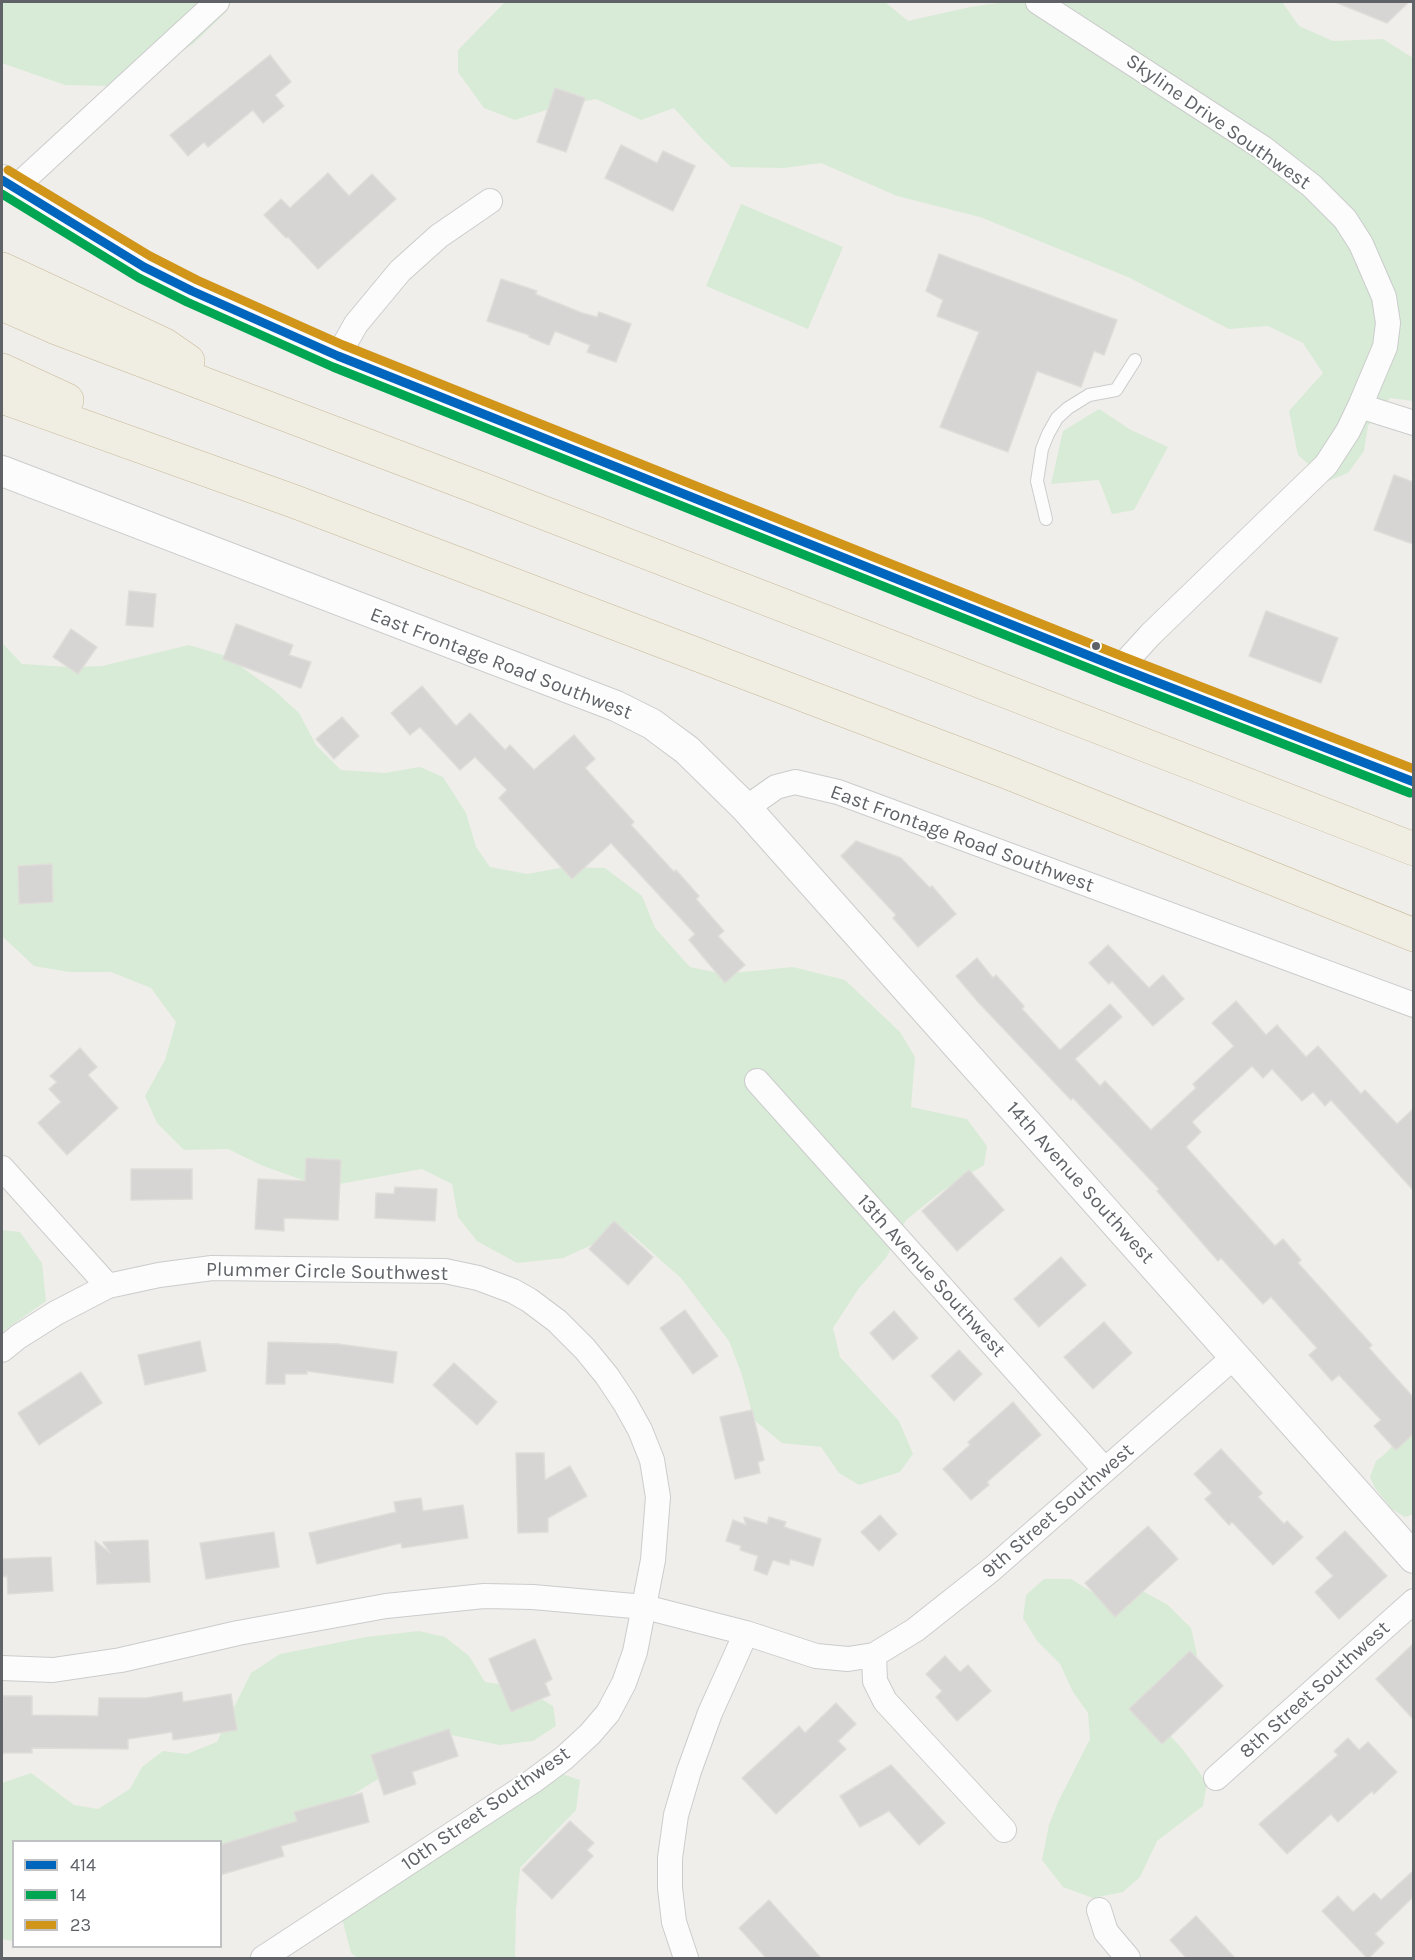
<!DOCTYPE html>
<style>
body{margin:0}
#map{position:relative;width:1415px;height:1960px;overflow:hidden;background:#efeeea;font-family:Karla,sans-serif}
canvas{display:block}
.frame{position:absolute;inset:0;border:3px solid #5f6368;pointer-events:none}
.legend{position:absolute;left:12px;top:1840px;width:210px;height:108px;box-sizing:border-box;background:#fff;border:2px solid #bfc1c3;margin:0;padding:8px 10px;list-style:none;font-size:18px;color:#5f6368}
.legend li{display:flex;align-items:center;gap:12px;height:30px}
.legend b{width:30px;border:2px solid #bfc1c3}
</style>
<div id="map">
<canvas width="1415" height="1960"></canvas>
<div class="frame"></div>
<ul class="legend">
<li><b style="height:8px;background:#0065bd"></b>414</li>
<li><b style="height:8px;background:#00a651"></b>14</li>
<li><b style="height:8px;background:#d1951a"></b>23</li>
</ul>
</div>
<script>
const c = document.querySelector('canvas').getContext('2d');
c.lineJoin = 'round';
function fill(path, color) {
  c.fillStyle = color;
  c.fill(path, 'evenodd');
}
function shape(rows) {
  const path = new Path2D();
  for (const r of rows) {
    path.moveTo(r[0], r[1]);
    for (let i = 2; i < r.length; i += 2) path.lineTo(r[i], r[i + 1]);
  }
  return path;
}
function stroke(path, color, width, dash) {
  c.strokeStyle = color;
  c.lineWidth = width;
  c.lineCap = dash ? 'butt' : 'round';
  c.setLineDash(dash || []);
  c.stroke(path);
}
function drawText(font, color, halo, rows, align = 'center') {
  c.font = font + ' Karla,sans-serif';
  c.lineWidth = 4.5;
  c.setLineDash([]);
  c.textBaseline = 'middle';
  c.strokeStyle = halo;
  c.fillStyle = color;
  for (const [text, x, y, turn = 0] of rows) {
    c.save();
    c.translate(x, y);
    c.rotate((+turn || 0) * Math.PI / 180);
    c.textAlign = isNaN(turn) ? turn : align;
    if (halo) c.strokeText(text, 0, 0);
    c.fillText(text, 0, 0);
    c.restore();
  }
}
fill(shape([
 [2,2,230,2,226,12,193,44,132,81,106,86,65,85,2,63],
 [505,2,885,2,908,21,970,7,1006,2,1282,2,1299,26,1333,41,1383,39,1413,58,1413,401,1390,398,1368,426,1364,451,1348,473,1328,481,1298,455,1289,411,1323,373,1303,343,1268,326,1229,329,1128,277,980,217,897,196,821,163,784,168,731,167,703,140,674,108,641,120,596,99,559,106,515,120,484,108,458,72,458,50],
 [741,204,843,247,808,329,706,286],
 [1099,409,1131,430,1168,447,1134,510,1112,514,1099,480,1051,484,1063,431],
 [2,643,22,664,69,667,102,666,189,645,226,656,275,691,299,713,316,745,341,770,385,773,420,767,443,777,466,813,476,847,490,867,527,874,566,867,605,868,642,896,655,928,690,967,723,974,793,967,845,980,900,1032,915,1057,911,1107,967,1119,987,1146,984,1165,942,1191,906,1220,886,1258,859,1288,833,1328,840,1357,899,1421,913,1454,900,1472,859,1485,839,1473,821,1447,782,1443,754,1420,742,1375,729,1341,681,1278,630,1233,598,1242,563,1258,517,1263,477,1241,458,1217,452,1184,422,1169,323,1187,263,1166,228,1149,184,1150,157,1123,145,1096,165,1060,176,1022,151,988,111,972,69,972,34,966,2,936],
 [2,1230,20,1232,42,1263,46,1301,2,1332],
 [1413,1423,1413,1514,1405,1517,1392,1509,1375,1488,1370,1477,1376,1461,1385,1454],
 [1044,1579,1071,1579,1092,1592,1112,1597,1141,1590,1168,1605,1191,1628,1197,1654,1186,1678,1159,1723,1184,1751,1207,1783,1203,1806,1157,1841,1140,1877,1123,1892,1093,1898,1063,1887,1042,1860,1049,1825,1059,1800,1090,1739,1088,1713,1073,1692,1060,1664,1037,1641,1023,1618,1026,1595],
 [419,1631,445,1637,469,1656,485,1682,523,1688,553,1706,556,1726,533,1741,500,1745,451,1735,399,1769,373,1782,343,1801,221,1854,220,1842,14,1842,13,1941,2,1939,2,1783,31,1773,74,1805,98,1809,130,1789,142,1767,163,1751,187,1754,217,1742,251,1673,280,1654,366,1637],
 [562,1774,580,1780,576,1810,520,1868,516,1910,515,1958,358,1958,351,1953,342,1918]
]), '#d8ebd6');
const building = shape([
 [1335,2,1409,2,1387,23,1335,2],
 [270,55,291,82,275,95,284,106,263,123,253,110,208,147,204,142,188,156,170,135,270,55],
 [555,88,585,98,566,152,537,142,555,88],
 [621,145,657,163,663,151,695,166,673,211,605,178,621,145],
 [328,173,349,196,372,174,396,199,318,269,288,237,286,238,264,215,281,199,290,208,328,173],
 [939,254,1117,320,1104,355,1094,351,1081,387,1037,371,1008,452,940,427,979,332,937,316,943,300,926,291,939,254],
 [501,279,537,291,535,294,582,313,597,317,599,312,631,324,616,362,587,352,590,345,555,331,549,345,529,337,529,335,487,321,501,279],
 [1394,475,1413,482,1413,544,1374,530,1394,475],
 [129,591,156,594,153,627,126,625,129,591],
 [1266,611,1338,638,1321,683,1249,656,1266,611],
 [236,624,293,645,289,655,311,662,301,688,223,659,236,624],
 [71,629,97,647,78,674,53,657,71,629],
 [422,686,456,726,470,713,505,750,510,745,534,770,574,735,595,759,585,768,634,822,631,825,674,872,676,870,699,896,696,899,724,931,718,936,745,965,725,983,689,940,695,934,611,843,572,879,499,798,507,790,475,757,460,770,420,727,410,735,391,713,422,686],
 [342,717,359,736,334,759,316,739,342,717],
 [856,841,901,858,930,888,932,886,956,914,918,947,893,918,896,915,841,856,856,841],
 [52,864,53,902,19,904,18,866,52,864],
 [1108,945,1149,988,1163,975,1184,999,1153,1026,1112,981,1109,984,1089,963,1108,945],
 [977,958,993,978,996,975,1024,1006,1022,1009,1060,1050,1110,1004,1122,1017,1075,1059,1100,1086,1105,1081,1151,1130,1196,1088,1193,1084,1234,1046,1212,1023,1236,1001,1266,1035,1277,1025,1306,1057,1318,1046,1361,1094,1365,1090,1397,1124,1413,1109,1413,1190,1331,1100,1325,1106,1313,1092,1302,1101,1272,1069,1263,1078,1252,1066,1192,1122,1201,1132,1186,1147,1275,1246,1283,1239,1301,1260,1298,1263,1372,1345,1369,1348,1413,1397,1413,1434,1396,1450,1374,1426,1381,1420,1339,1375,1332,1381,1309,1355,1317,1348,1271,1297,1263,1304,1221,1258,1218,1261,1157,1191,1159,1189,1073,1098,1071,1100,978,1002,956,976,977,958],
 [80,1048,97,1067,88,1075,118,1108,67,1155,38,1123,61,1102,49,1089,57,1082,50,1076,80,1048],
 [306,1158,341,1160,338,1220,284,1218,284,1231,255,1229,258,1179,305,1181,306,1158],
 [131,1169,192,1169,192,1199,131,1200,131,1169],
 [969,1170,1004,1210,957,1251,922,1211,969,1170],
 [395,1187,437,1189,435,1221,375,1218,376,1193,394,1194,395,1187],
 [614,1221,653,1257,628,1285,589,1249,614,1221],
 [1061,1257,1086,1285,1039,1327,1014,1299,1061,1257],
 [685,1310,718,1356,693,1374,660,1328,685,1310],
 [894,1311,918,1338,893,1360,870,1333,894,1311],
 [1104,1322,1132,1353,1093,1389,1064,1357,1104,1322],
 [200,1341,206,1371,145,1385,138,1355,200,1341],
 [268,1342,338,1344,397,1352,393,1383,307,1371,307,1374,285,1374,285,1384,266,1384,268,1342],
 [959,1350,982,1374,954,1401,931,1376,959,1350],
 [454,1363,497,1402,477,1425,433,1385,454,1363],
 [81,1372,102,1403,39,1445,18,1413,81,1372],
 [1013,1402,1041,1435,987,1482,989,1485,971,1500,943,1469,970,1445,968,1442,1013,1402],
 [752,1410,764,1460,758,1462,760,1473,735,1479,720,1417,752,1410],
 [1221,1449,1262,1493,1258,1497,1284,1524,1287,1521,1303,1537,1273,1565,1232,1522,1229,1525,1205,1499,1212,1493,1194,1474,1221,1449],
 [516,1453,544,1453,545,1480,570,1466,587,1496,548,1518,548,1532,518,1533,516,1453],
 [421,1498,423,1511,463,1505,468,1538,402,1548,401,1543,317,1564,309,1533,396,1512,394,1502,421,1498],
 [880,1515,897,1534,879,1551,861,1532,880,1515],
 [744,1517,767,1524,769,1517,786,1522,784,1527,821,1539,813,1566,790,1559,789,1565,773,1560,767,1575,754,1570,758,1556,740,1550,741,1546,726,1541,733,1520,746,1525,744,1517],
 [1148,1526,1178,1559,1115,1617,1085,1583,1148,1526],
 [1345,1531,1387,1576,1339,1619,1315,1592,1333,1576,1316,1558,1345,1531],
 [274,1532,279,1567,206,1579,200,1543,274,1532],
 [148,1540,150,1582,97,1584,95,1541,110,1553,103,1542,148,1540],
 [51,1557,53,1591,8,1594,7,1576,2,1577,2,1559,51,1557],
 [535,1639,552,1679,545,1683,550,1695,511,1712,489,1659,535,1639],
 [1413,1644,1413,1719,1376,1679,1413,1644],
 [1190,1651,1223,1686,1162,1744,1129,1709,1190,1651],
 [945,1656,960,1672,968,1665,991,1691,957,1721,936,1697,942,1691,926,1674,945,1656],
 [182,1692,183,1702,231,1694,237,1730,173,1740,172,1732,128,1739,128,1749,32,1748,32,1753,2,1753,3,1696,32,1696,32,1715,98,1716,99,1698,146,1698,182,1692],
 [836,1703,856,1724,838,1741,846,1749,776,1814,742,1778,799,1726,805,1733,836,1703],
 [449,1729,458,1756,412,1772,416,1784,384,1795,371,1755,449,1729],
 [1348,1738,1359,1750,1368,1742,1397,1772,1374,1794,1372,1791,1338,1822,1331,1814,1287,1854,1259,1824,1338,1755,1334,1751,1348,1738],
 [891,1765,945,1823,919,1845,889,1811,860,1827,840,1796,891,1765],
 [362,1793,369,1822,281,1846,284,1856,220,1875,220,1845,297,1821,294,1812,362,1793],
 [570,1821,594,1843,587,1850,593,1856,552,1899,522,1870,570,1821],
 [1413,1871,1413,1897,1375,1934,1384,1943,1368,1959,1322,1911,1338,1896,1353,1912,1374,1893,1381,1900,1413,1871],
 [769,1900,822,1959,767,1959,739,1928,769,1900],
 [1196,1916,1236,1959,1187,1959,1170,1940,1196,1916]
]);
fill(building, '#d6d5d3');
stroke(building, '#deddd9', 1.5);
const service = shape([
 [1046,519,1037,481,1042,449,1048,434,1057,418,1068,408,1089,395,1116,390,1135,360]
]);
const minor = shape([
 [1038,2,1263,148,1312,186,1345,219,1361,244,1384,297,1388,323,1385,347,1360,406,1348,431,1326,465,1151,634,1120,668],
 [15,188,217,2],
 [338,356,356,324,400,271,439,236,490,201],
 [1360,406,1414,423],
 [746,808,776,787,795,782,838,792,1414,1005],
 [757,1081,1105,1470],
 [2,1168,108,1286],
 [2,1350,18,1337,56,1313,108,1286,159,1275,212,1268,445,1271,478,1278,513,1291,529,1300,557,1321,585,1349,607,1376,625,1403,640,1430,652,1460,658,1497,653,1560,635,1652,624,1683,608,1713,590,1734,564,1758,533,1781,263,1958],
 [874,1655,875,1681,885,1701,1004,1830],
 [2,1668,53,1670,121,1660,238,1633,386,1606,484,1596,533,1597,645,1607,746,1633,816,1656,848,1659,874,1655,915,1630,992,1569,1234,1357],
 [1216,1778,1414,1601],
 [1099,1910,1106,1932,1128,1958],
 [686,1958,674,1922,670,1888,670,1858,676,1815,689,1771,710,1713,746,1633]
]);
const tertiary = shape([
 [2,180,144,267,192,291,338,356,1120,668,1414,782],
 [2,471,616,706,652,724,668,736,687,750,746,808,1414,1558]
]);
const motorway = shape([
 [2,269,165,345,188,361],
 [2,304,54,327,482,489,1414,849],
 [2,370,67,400],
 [2,397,293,501,1009,773,1414,935]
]);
stroke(service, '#cbcccc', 14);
stroke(minor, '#cbcccc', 26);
stroke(tertiary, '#cbcccc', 32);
stroke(motorway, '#c8b996', 34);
stroke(service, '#fdfcfc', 12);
stroke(minor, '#fdfcfc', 24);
stroke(tertiary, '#fdfcfc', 30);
stroke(motorway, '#f0ede3', 33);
stroke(shape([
 [2,180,144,267,192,291,338,356,1120,668,1414,782]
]), '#0065bd', 9);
stroke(shape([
 [2,194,139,278,187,302,333,367,1116,679,1410,793]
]), '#00a651', 9);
stroke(shape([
 [8,170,150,256,197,280,343,345,1124,657,1414,769]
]), '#d1951a', 9);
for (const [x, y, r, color] of [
 [1096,646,5,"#5f6368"]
]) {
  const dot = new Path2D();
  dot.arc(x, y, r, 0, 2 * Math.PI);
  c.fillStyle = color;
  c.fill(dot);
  stroke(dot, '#fff', 2);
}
drawText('20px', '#5f6368', '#fff', [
 ["Skyline Drive Southwest",1218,122,35],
 ["East Frontage Road Southwest",501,664,21],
 ["East Frontage Road Southwest",962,839,20],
 ["14th Avenue Southwest",1080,1183,48],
 ["Plummer Circle Southwest",327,1272,1],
 ["13th Avenue Southwest",931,1276,48],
 ["9th Street Southwest",1058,1511,-41],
 ["8th Street Southwest",1315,1690,-42],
 ["10th Street Southwest",486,1809,-35]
]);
</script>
